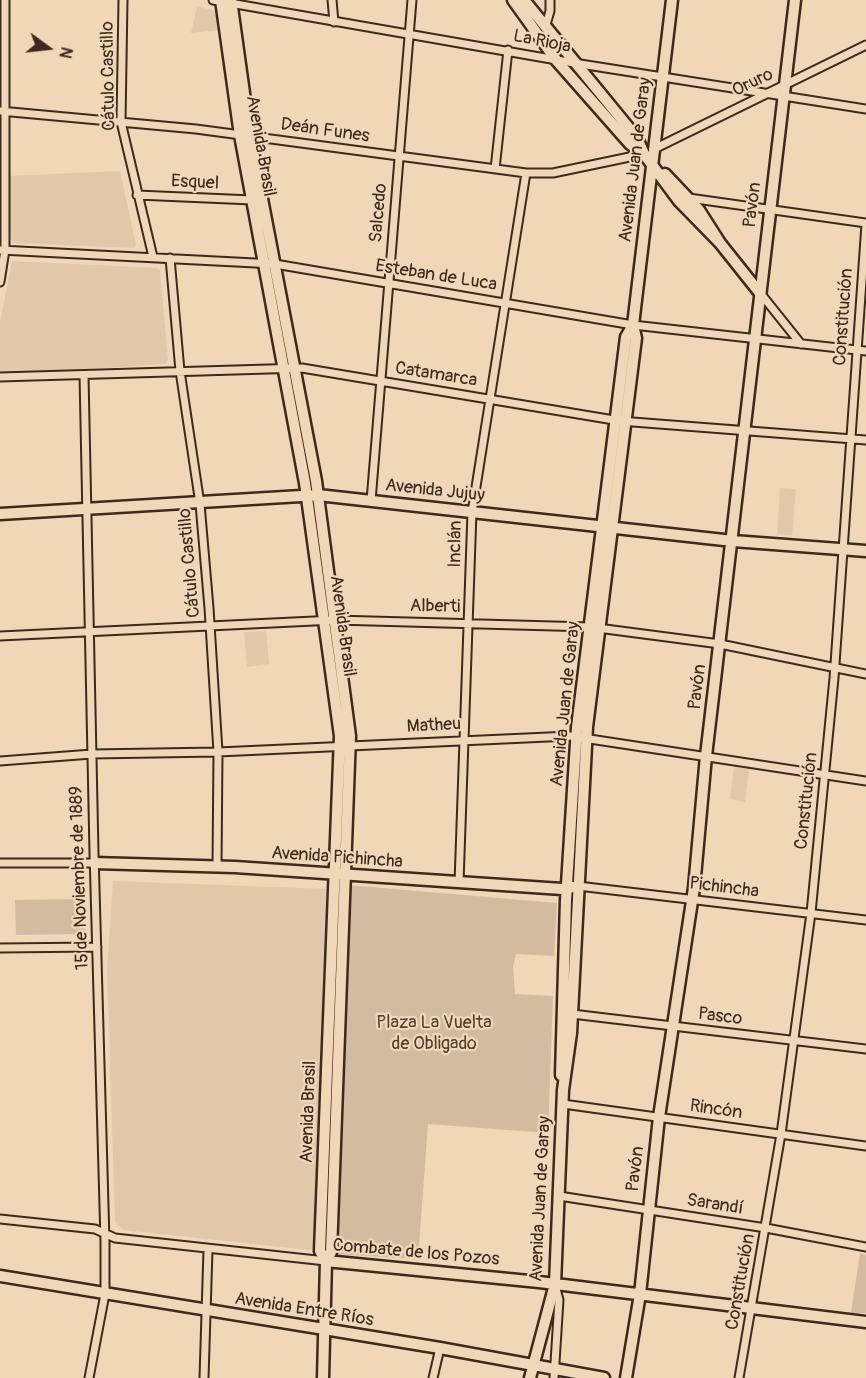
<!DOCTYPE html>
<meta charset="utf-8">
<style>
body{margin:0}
#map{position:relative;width:866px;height:1378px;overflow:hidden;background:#f0d7b8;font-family:Pangolin,sans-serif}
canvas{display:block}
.north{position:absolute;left:18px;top:18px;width:60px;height:60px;-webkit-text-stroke:4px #f0d7b8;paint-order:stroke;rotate:105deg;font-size:16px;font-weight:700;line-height:24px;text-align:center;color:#3b2a1e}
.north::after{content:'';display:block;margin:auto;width:21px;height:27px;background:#3b2a1e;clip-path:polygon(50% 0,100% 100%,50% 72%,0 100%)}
</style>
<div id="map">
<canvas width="866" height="1378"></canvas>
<div class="north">N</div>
</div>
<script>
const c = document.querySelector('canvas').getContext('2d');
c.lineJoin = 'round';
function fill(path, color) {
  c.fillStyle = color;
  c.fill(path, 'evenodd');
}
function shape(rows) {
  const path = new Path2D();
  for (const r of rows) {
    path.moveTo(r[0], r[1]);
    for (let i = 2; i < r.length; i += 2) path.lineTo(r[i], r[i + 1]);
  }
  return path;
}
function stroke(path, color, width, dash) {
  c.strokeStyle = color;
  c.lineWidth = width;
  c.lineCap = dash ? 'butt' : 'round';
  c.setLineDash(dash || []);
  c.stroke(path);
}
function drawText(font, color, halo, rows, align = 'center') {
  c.font = font + ' Pangolin,sans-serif';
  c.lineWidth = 4.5;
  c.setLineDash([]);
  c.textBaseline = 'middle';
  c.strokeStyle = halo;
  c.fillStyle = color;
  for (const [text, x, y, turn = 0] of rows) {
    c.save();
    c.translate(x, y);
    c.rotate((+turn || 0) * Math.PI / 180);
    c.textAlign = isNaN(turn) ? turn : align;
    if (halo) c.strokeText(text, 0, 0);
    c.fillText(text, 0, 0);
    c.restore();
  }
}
fill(shape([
 [197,6,216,11,219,30,191,33],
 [120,171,136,245,134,248,14,243,9,237,8,176],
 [12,261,157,268,160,270,168,360,166,364,0,375,0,323],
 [780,488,796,489,792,535,777,534],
 [266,631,269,664,247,667,244,632],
 [734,767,749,769,745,802,730,799],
 [113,881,329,889,315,1247,310,1250,123,1230,115,1222,107,971]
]), '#e1c8ab');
fill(shape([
 [347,885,557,903,554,956,516,954,513,966,515,994,553,996,548,1133,428,1124,418,1259,335,1254],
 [82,899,85,934,16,935,15,900],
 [860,1253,866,1255,866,1313,851,1313]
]), '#d2bb9f');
const street = shape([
 [123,0,121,122,153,257],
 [213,0,574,63,866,109],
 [332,0,334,22],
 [545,28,550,11,550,0],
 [0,111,196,129,526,173,553,173,644,154],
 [654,149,866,45],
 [495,169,508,50],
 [137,195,252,200],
 [689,198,866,223],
 [0,250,275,264,633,325,866,351],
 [170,258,180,371,200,504,209,608,218,752,217,867],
 [0,282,5,250,5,0],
 [761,294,801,344],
 [84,375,94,853,105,1241,105,1294,89,1378],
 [0,377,302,368,620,421,866,440],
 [371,501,412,0],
 [0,636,335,620,590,627,720,644,866,674],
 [0,761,92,754,218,752,570,736,866,781],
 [0,863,94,863],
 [459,883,472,512,526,173],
 [578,886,866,920],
 [0,948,97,947],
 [572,1014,866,1049],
 [563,1104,866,1146],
 [559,1196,766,1228,866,1247],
 [0,1219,95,1229,115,1238,326,1261],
 [204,1378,208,1250],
 [433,1378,440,1348],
 [554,1378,559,1300,555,1285],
 [739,1378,781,1134,811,913,834,678,866,224]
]);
const secondary = shape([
 [221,0,240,135,305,483,340,736,320,1251,326,1261],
 [231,0,250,136,316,481,350,736,331,1252,326,1261,323,1378],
 [513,0,556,60,630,144,644,154],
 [524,0,637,138,644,154,679,201,720,243],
 [665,174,699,210,720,243,759,292],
 [0,514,318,495,733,541,866,551],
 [94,863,235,867,562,889,573,887],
 [561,1075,566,900,577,727,626,337,633,325],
 [326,1261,539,1282,866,1322],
 [0,1276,440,1348,604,1378],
 [530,1378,555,1284,563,1090,571,1033,587,727,636,338,633,325,672,0],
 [626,1378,640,1294,659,1117,694,888,706,756,795,0]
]);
stroke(street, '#3b2a1e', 11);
stroke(secondary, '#3b2a1e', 15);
stroke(street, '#f0d7b8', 7);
stroke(secondary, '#f0d7b8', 10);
drawText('18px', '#3b2a1e', '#f0d7b8', [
 ["La Rioja",542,42,11],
 ["Cátulo Castillo",109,76,-91],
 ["Oruro",753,83,-26],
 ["Deán Funes",325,131,8],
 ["Avenida Brasil",260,146,80],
 ["Avenida Juan de Garay",636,160,-83],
 ["Esquel",195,183,3],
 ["Pavón",753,205,-83],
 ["Salcedo",379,213,-85],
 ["Esteban de Luca",436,276,9],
 ["Constitución",844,317,-86],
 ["Catamarca",436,375,9],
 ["Avenida Jujuy",435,491,6],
 ["Inclán",456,544,-89],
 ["Cátulo Castillo",190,563,-95],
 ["Alberti",435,607,1],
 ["Avenida Brasil",342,626,82],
 ["Pavón",698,687,-83],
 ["Avenida Juan de Garay",566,704,-84],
 ["Matheu",434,726,-3],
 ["Constitución",807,801,-84],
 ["Avenida Pichincha",337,858,4],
 ["15 de Noviembre de 1889",80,878,-92],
 ["Pichincha",724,888,7],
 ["Pasco",720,1017,7],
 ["Rincón",716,1110,8],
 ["Avenida Brasil",309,1112,-88],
 ["Pavón",636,1169,-83],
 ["Avenida Juan de Garay",541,1199,-87],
 ["Sarandí",715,1205,9],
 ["Combate de los Pozos",416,1253,5],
 ["Constitución",741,1282,-80],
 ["Avenida Entre Ríos",304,1310,9]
]);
drawText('18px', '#524031', '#f0d7b8', [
 ["Plaza La Vuelta",434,1023],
 ["de Obligado",434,1044]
]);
</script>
